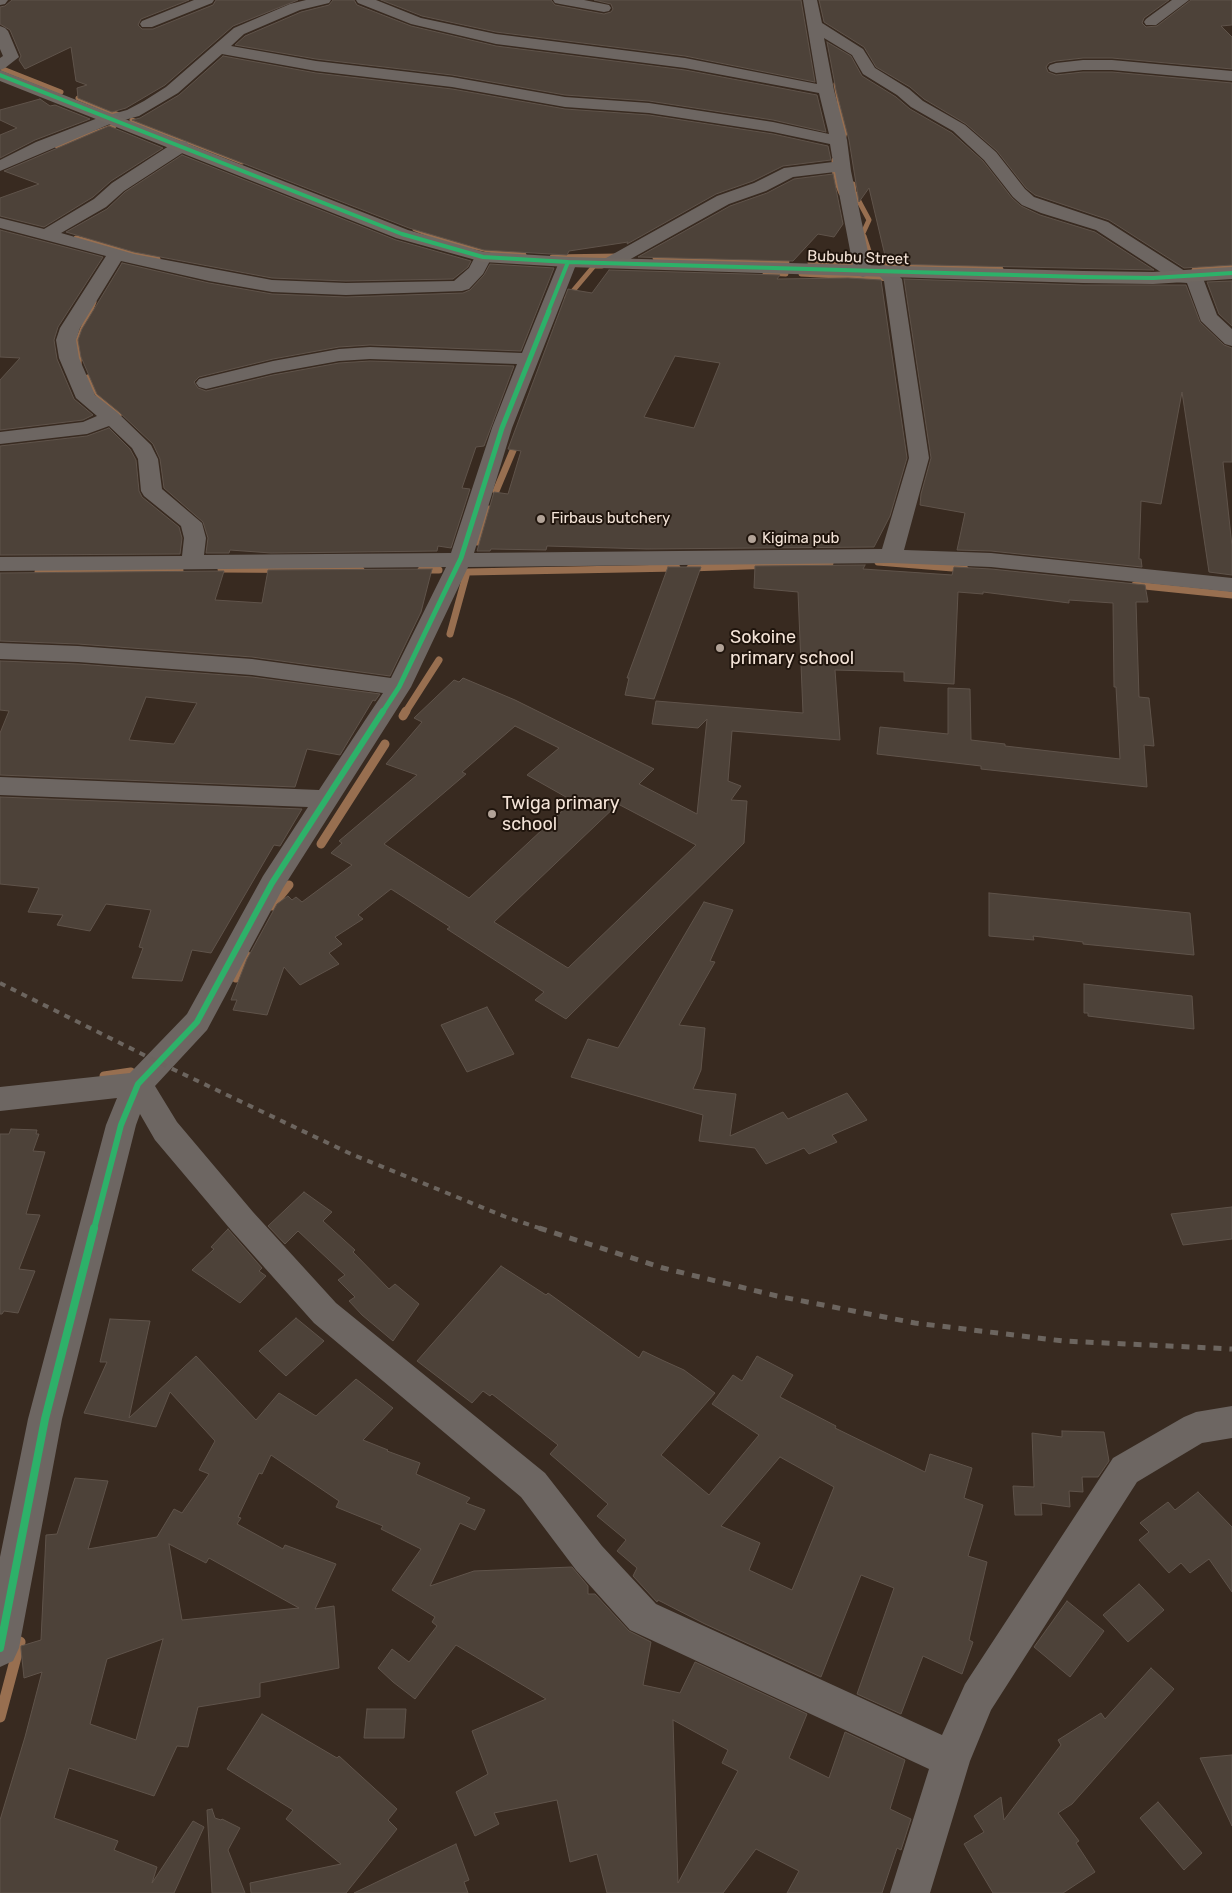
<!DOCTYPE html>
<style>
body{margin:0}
canvas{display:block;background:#382a20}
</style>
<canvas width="1232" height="1893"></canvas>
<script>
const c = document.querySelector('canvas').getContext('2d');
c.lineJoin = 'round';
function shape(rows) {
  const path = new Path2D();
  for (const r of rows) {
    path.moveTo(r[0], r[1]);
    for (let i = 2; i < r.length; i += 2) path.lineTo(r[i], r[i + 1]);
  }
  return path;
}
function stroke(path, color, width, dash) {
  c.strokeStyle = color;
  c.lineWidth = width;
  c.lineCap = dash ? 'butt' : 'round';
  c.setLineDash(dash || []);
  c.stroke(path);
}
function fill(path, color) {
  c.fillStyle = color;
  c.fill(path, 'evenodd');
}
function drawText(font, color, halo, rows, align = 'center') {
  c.font = font + ' Rubik,sans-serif';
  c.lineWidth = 4;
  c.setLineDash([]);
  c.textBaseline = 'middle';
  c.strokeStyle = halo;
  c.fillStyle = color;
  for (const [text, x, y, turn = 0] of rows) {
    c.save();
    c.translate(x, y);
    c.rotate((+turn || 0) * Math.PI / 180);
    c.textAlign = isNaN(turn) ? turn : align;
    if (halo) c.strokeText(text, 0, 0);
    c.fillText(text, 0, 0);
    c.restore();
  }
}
stroke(shape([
 [3,69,61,92],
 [836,84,845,132,843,140],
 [78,98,119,115],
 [132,120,242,162],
 [57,146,114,126],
 [834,160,835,178,841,193],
 [853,184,854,192,869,220,863,233],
 [415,229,444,240,488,250,524,255],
 [864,236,870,254,876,260,889,265,1001,269],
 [76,238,158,259],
 [552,257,619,256],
 [655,258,787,262],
 [810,263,855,265,853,255],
 [1194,270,1232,266],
 [765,273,786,274],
 [801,274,893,279],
 [567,298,594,266,602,266],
 [90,312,94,302]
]), '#986f50', 5);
stroke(shape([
 [78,365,79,340,91,311],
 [88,378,102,399,118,415],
 [496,491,517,441],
 [477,542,489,509],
 [878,562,965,569],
 [690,568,830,563],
 [221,569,361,570],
 [421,570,439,570],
 [38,572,180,570],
 [1135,585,1232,595],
 [450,634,467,572,677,568],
 [405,713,439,660]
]), '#986f50', 7);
stroke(shape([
 [403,716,406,711],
 [321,844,385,744],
 [272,906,289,885],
 [236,978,246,955],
 [104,1076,131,1072]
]), '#986f50', 9);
stroke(shape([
 [0,1717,20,1642]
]), '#986f50', 11);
const building = shape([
 [12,0,189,0,141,19,138,25,142,29,153,29,213,5,216,0,298,0,233,26,165,85,126,108,112,112,78,98,77,88,87,85,76,81,71,47,25,69,19,60,21,56,10,30,0,24,0,7,5,6,12,0],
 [333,0,354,0,357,5,411,26,496,46,685,70,817,95,826,132,773,120,649,101,565,95,452,75,316,59,235,45,245,36,301,12,329,5,333,0],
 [381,0,551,0,555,5,604,14,611,12,613,9,611,4,594,0,801,0,815,82,685,56,496,32,422,16,381,0],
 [819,0,1169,0,1144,18,1142,23,1146,27,1157,26,1191,0,1232,0,1232,25,1221,26,1232,37,1232,69,1112,58,1083,58,1056,61,1049,63,1046,67,1048,72,1056,75,1083,72,1112,72,1232,83,1232,265,1184,268,1109,220,1035,195,1026,188,997,151,966,124,924,99,910,87,876,67,864,47,824,22,819,0],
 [827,42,851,56,862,76,896,97,910,109,952,133,983,161,1012,198,1021,206,1040,215,1095,232,1154,270,887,264,869,188,859,202,849,140,836,90,827,42],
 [223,56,316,73,452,89,565,109,649,115,773,134,828,146,831,160,783,166,753,181,716,194,627,244,628,242,569,251,567,255,484,250,409,228,132,120,140,118,179,95,223,56],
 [40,99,50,106,55,105,90,119,35,140,0,158,0,135,17,128,0,120,0,110,40,99],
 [109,126,163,148,111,181,93,197,44,227,0,216,0,198,39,184,4,171,109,126],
 [182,155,396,240,471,261,468,267,453,279,346,281,272,278,134,252,66,232,107,209,125,192,182,155],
 [833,174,843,224,834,237,818,234,793,261,638,257,730,206,767,193,794,179,833,174],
 [0,230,103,257,58,327,54,340,57,359,74,399,93,415,83,420,0,430,0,380,20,358,0,357,0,230],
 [122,263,209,283,272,294,346,297,463,293,470,290,484,275,490,264,554,268,521,351,370,345,339,347,273,359,199,377,194,382,198,388,206,391,273,375,339,363,370,361,514,366,484,446,476,447,462,488,470,489,451,548,438,546,437,551,271,553,230,550,229,553,206,553,208,538,203,522,164,488,160,459,153,444,119,412,97,394,81,357,78,340,82,329,122,263],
 [609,270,780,275,777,279,848,278,881,280,907,458,890,516,874,547,647,549,547,546,546,550,491,549,490,551,477,551,494,492,508,494,521,451,508,449,568,289,592,293,609,270],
 [675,356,720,363,694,428,644,417,675,356],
 [904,279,1083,285,1186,285,1200,322,1224,345,1232,348,1232,462,1223,462,1232,546,1232,575,1209,572,1182,392,1161,504,1141,501,1139,559,1141,559,1142,567,991,551,957,550,965,513,920,505,921,494,931,458,904,279],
 [1232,281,1232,326,1219,314,1207,282,1232,281],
 [109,428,130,449,136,460,139,491,142,497,179,527,182,538,180,554,0,555,0,446,87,436,109,428],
 [865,565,863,569,952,575,954,567,991,569,1145,585,1148,602,1136,602,1139,697,1149,698,1154,746,1144,745,1147,787,981,769,981,766,877,754,880,727,948,734,948,688,970,689,971,740,1005,744,1005,746,1120,759,1116,687,1114,687,1113,603,1069,600,1069,603,983,592,983,594,958,592,954,684,904,681,904,672,835,670,840,740,732,731,728,781,741,786,731,800,747,801,744,843,566,1019,535,1000,544,992,447,929,450,927,391,889,358,915,363,919,335,937,342,944,329,953,339,964,300,985,284,967,267,1015,233,1010,237,1000,231,1000,247,959,277,904,288,896,292,900,296,897,302,902,352,865,331,853,342,843,339,841,417,775,386,764,422,722,414,718,454,680,459,682,463,678,515,700,654,769,639,784,697,814,707,719,698,728,652,724,656,701,803,713,798,592,754,588,755,566,865,565],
 [515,726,559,748,527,775,573,801,469,898,384,844,466,774,462,772,515,726],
 [618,804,696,845,568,968,494,922,618,804],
 [668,567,701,567,654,699,625,695,629,678,627,678,668,567],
 [432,569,421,612,390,676,252,657,78,644,0,641,0,573,224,571,215,600,262,603,268,570,432,569],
 [0,661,78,664,252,677,380,694,375,701,373,700,340,755,307,749,295,787,0,775,0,733,9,711,0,710,0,661],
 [146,697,197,703,174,744,129,740,146,697],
 [0,797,302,809,280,846,274,845,211,953,192,950,182,981,132,978,143,948,139,947,151,910,106,904,90,931,57,925,63,915,28,912,39,888,0,884,0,797],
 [989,893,1190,913,1194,955,1083,944,1083,942,1033,936,1034,940,989,936,989,893],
 [704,902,733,910,710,961,715,962,679,1025,705,1028,701,1070,693,1089,736,1094,730,1136,783,1112,788,1119,847,1093,867,1120,832,1135,837,1142,809,1154,804,1148,766,1164,755,1148,699,1141,703,1115,571,1077,588,1039,618,1048,704,902],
 [1084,984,1192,996,1194,1029,1088,1016,1088,1013,1084,1013,1084,984],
 [487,1007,514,1054,467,1072,441,1025,487,1007],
 [11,1129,37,1130,36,1134,39,1134,33,1151,45,1152,26,1214,40,1215,19,1269,35,1271,18,1313,4,1311,2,1314,0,1314,0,1134,9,1134,11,1129],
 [304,1192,332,1212,323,1221,355,1250,353,1252,389,1289,395,1284,419,1304,393,1341,362,1315,349,1301,355,1297,338,1280,345,1275,298,1231,285,1244,268,1226,304,1192],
 [1232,1207,1232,1239,1183,1245,1171,1214,1232,1207],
 [228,1229,262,1268,259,1271,266,1276,240,1303,192,1270,214,1249,211,1247,228,1229],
 [501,1266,546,1295,548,1293,639,1358,643,1351,664,1361,684,1370,715,1393,661,1455,709,1495,759,1435,712,1404,733,1375,742,1381,757,1356,793,1375,780,1397,836,1426,835,1428,925,1472,930,1454,972,1468,964,1498,983,1505,968,1556,987,1562,969,1640,973,1642,962,1674,923,1656,901,1714,857,1694,894,1588,861,1575,821,1677,705,1624,658,1600,657,1602,633,1576,637,1568,617,1551,626,1540,597,1516,608,1504,550,1454,558,1445,492,1394,490,1396,483,1391,472,1403,417,1361,501,1266],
 [780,1457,834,1487,792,1590,749,1570,760,1543,721,1526,780,1457],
 [296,1318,324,1341,286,1376,259,1351,296,1318],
 [110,1319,150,1321,129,1418,196,1356,256,1420,279,1393,316,1416,356,1379,393,1408,363,1440,388,1450,387,1451,420,1463,416,1474,470,1498,466,1503,485,1510,475,1530,460,1523,430,1586,474,1571,572,1567,588,1586,588,1594,595,1594,629,1631,651,1642,643,1685,680,1693,695,1662,807,1714,789,1758,829,1778,845,1732,905,1760,890,1809,911,1819,901,1850,897,1848,882,1893,787,1893,799,1871,756,1849,723,1893,607,1893,597,1854,570,1862,557,1800,494,1813,499,1824,475,1836,456,1792,488,1774,472,1731,546,1699,456,1645,415,1699,393,1682,378,1668,392,1649,409,1662,437,1626,432,1622,435,1617,392,1590,421,1549,381,1529,383,1526,336,1507,339,1501,271,1455,262,1474,259,1473,238,1517,241,1518,237,1524,283,1549,285,1545,336,1564,315,1609,334,1606,339,1668,260,1683,260,1697,198,1707,188,1747,177,1746,154,1796,69,1768,54,1818,118,1841,114,1850,157,1867,152,1883,193,1821,204,1827,174,1893,0,1893,0,1820,25,1737,42,1672,24,1678,21,1649,21,1646,41,1640,46,1535,57,1534,75,1478,108,1481,88,1549,157,1537,174,1509,182,1513,209,1474,199,1470,215,1441,170,1392,156,1427,84,1413,107,1362,100,1362,110,1319],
 [169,1544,206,1563,209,1558,299,1608,182,1620,169,1544],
 [163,1639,136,1740,90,1724,107,1659,163,1639],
 [673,1720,728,1750,722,1763,738,1771,678,1883,673,1720],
 [1062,1431,1104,1432,1109,1461,1098,1477,1082,1477,1083,1492,1069,1491,1070,1507,1041,1503,1042,1515,1015,1515,1013,1486,1034,1487,1032,1433,1062,1437,1062,1431],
 [1198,1492,1232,1527,1232,1592,1209,1559,1190,1573,1181,1563,1169,1573,1139,1540,1149,1532,1140,1523,1168,1502,1175,1510,1198,1492],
 [1139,1584,1164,1610,1128,1642,1103,1615,1139,1584],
 [1067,1601,1104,1631,1070,1677,1034,1647,1067,1601],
 [1151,1668,1174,1689,1072,1804,1058,1813,1079,1841,1076,1843,1095,1872,1063,1893,993,1893,964,1844,984,1832,974,1816,1001,1797,1004,1820,1061,1745,1058,1740,1101,1713,1105,1719,1151,1668],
 [367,1709,406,1709,404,1738,364,1738,367,1709],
 [262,1714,337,1758,339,1756,397,1809,388,1820,397,1829,346,1893,251,1893,250,1883,341,1864,286,1819,293,1810,227,1769,262,1714],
 [1232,1755,1232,1826,1200,1758,1232,1755],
 [1158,1802,1202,1853,1184,1870,1140,1818,1158,1802],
 [212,1809,215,1818,221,1820,222,1819,240,1828,228,1850,245,1893,212,1893,207,1810,212,1809],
 [456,1844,469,1880,464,1882,468,1893,354,1893,456,1844]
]);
fill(building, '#4d4239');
stroke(building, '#5f534a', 1);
fill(shape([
 [0,0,8,0,5,4,0,5,0,0],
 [194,0,214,0,212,3,152,27,142,27,140,24,142,21,194,0],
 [306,0,331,0,329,3,300,10,244,34,231,46,316,61,452,77,565,97,649,103,773,122,829,134,819,93,685,68,496,44,411,24,358,3,356,0,376,0,421,18,496,34,685,58,817,84,803,0,817,0,822,23,863,49,875,68,909,89,923,101,965,125,996,152,1025,189,1034,197,1108,222,1188,273,1194,271,1201,273,1217,315,1232,329,1232,346,1225,344,1201,321,1187,283,1176,282,1096,230,1041,213,1022,205,1013,197,984,160,953,131,911,107,897,95,863,74,852,55,824,38,834,90,847,140,851,171,872,271,869,275,863,277,857,275,854,271,835,172,793,177,766,191,729,204,618,266,612,267,606,266,603,262,606,258,717,196,754,183,784,168,833,162,830,144,773,132,649,113,565,107,452,87,316,71,222,54,178,93,139,116,110,124,0,171,0,160,36,142,98,118,127,110,144,101,166,87,234,28,290,4,306,0],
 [553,0,584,0,609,5,611,8,609,11,604,12,560,4,555,3,553,0],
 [1172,0,1189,0,1156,25,1146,25,1144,22,1146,19,1172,0],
 [0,26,5,28,8,31,19,57,5,68,0,70,0,58,3,56,0,49,0,26],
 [1083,60,1112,60,1232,71,1232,81,1112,70,1083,70,1056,73,1050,71,1048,68,1050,65,1056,63,1083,60],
 [181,141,187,142,189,146,187,150,124,191,106,207,61,233,134,254,272,280,346,283,454,281,469,268,477,253,483,252,489,253,492,257,483,274,469,289,462,291,346,295,272,292,209,281,121,261,80,328,76,340,79,358,95,395,118,413,151,445,158,459,162,489,202,523,206,538,204,555,451,553,492,428,517,364,370,359,339,361,273,373,206,389,199,387,196,383,199,379,273,361,339,349,370,347,522,353,559,262,562,258,568,257,574,258,577,262,512,428,474,553,882,549,909,458,884,281,875,271,878,267,884,265,890,267,902,279,929,458,904,550,991,553,1232,578,1232,592,991,567,891,563,468,567,411,687,283,888,207,1030,155,1086,177,1122,253,1212,336,1303,545,1473,602,1546,656,1604,942,1735,965,1684,1113,1458,1184,1417,1196,1412,1232,1406,1232,1438,1202,1443,1137,1482,991,1710,970,1761,930,1893,890,1893,929,1769,630,1630,576,1570,521,1497,314,1323,231,1230,155,1140,140,1114,136,1125,62,1419,19,1648,13,1661,0,1667,0,1557,28,1419,106,1125,117,1098,0,1111,0,1087,130,1073,187,1014,263,876,308,807,0,795,0,777,319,790,383,693,252,675,78,662,0,659,0,643,78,646,252,659,391,678,446,567,0,571,0,557,182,556,184,538,181,526,144,496,141,491,138,459,132,448,109,426,87,434,0,444,0,432,83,422,97,416,76,398,59,358,56,340,60,328,106,256,0,228,0,218,44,229,94,199,112,183,175,142,181,141]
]), '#6d6662');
fill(shape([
 [0,70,408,230,484,252,568,257,1083,271,1153,272,1232,267,1232,279,1153,284,1083,283,568,267,483,262,396,238,0,81,0,70]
]), '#706862');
stroke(shape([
 [0,983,160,1063,351,1154,506,1217,542,1229]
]), '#6c655f', 4, [6, 6]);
stroke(shape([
 [539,1228,663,1268,777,1296,915,1323,1063,1341,1232,1349]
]), '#6c655f', 5, [8, 8]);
stroke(shape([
 [0,75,402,234,483,257,568,262,1083,277,1153,278,1232,273],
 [548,312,568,262]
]), '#2db169', 4);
stroke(shape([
 [382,713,399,687,461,558,502,428,549,311]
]), '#2db169', 5);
stroke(shape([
 [94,1229,121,1125,138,1084,197,1022,272,883,383,711]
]), '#2db169', 6);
stroke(shape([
 [0,1648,45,1419,94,1228]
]), '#2db169', 8);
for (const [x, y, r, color] of [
 [541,519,5,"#b2a398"],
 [752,539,5,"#b2a398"],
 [720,648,5,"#b2a398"],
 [492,814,5,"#b2a398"]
]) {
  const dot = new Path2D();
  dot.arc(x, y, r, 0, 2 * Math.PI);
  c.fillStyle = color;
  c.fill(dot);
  stroke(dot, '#20150d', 2);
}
drawText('15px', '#f4e4d8', '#20150d', [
 ["Bububu Street",858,258,2]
]);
drawText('15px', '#f4e4d8', '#20150d', [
 ["Firbaus butchery",551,519],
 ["Kigima pub",762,539]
], 'left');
drawText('18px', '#f4e4d8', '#20150d', [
 ["Sokoine",730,638],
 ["primary school",730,659],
 ["Twiga primary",502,804],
 ["school",502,825]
], 'left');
</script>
